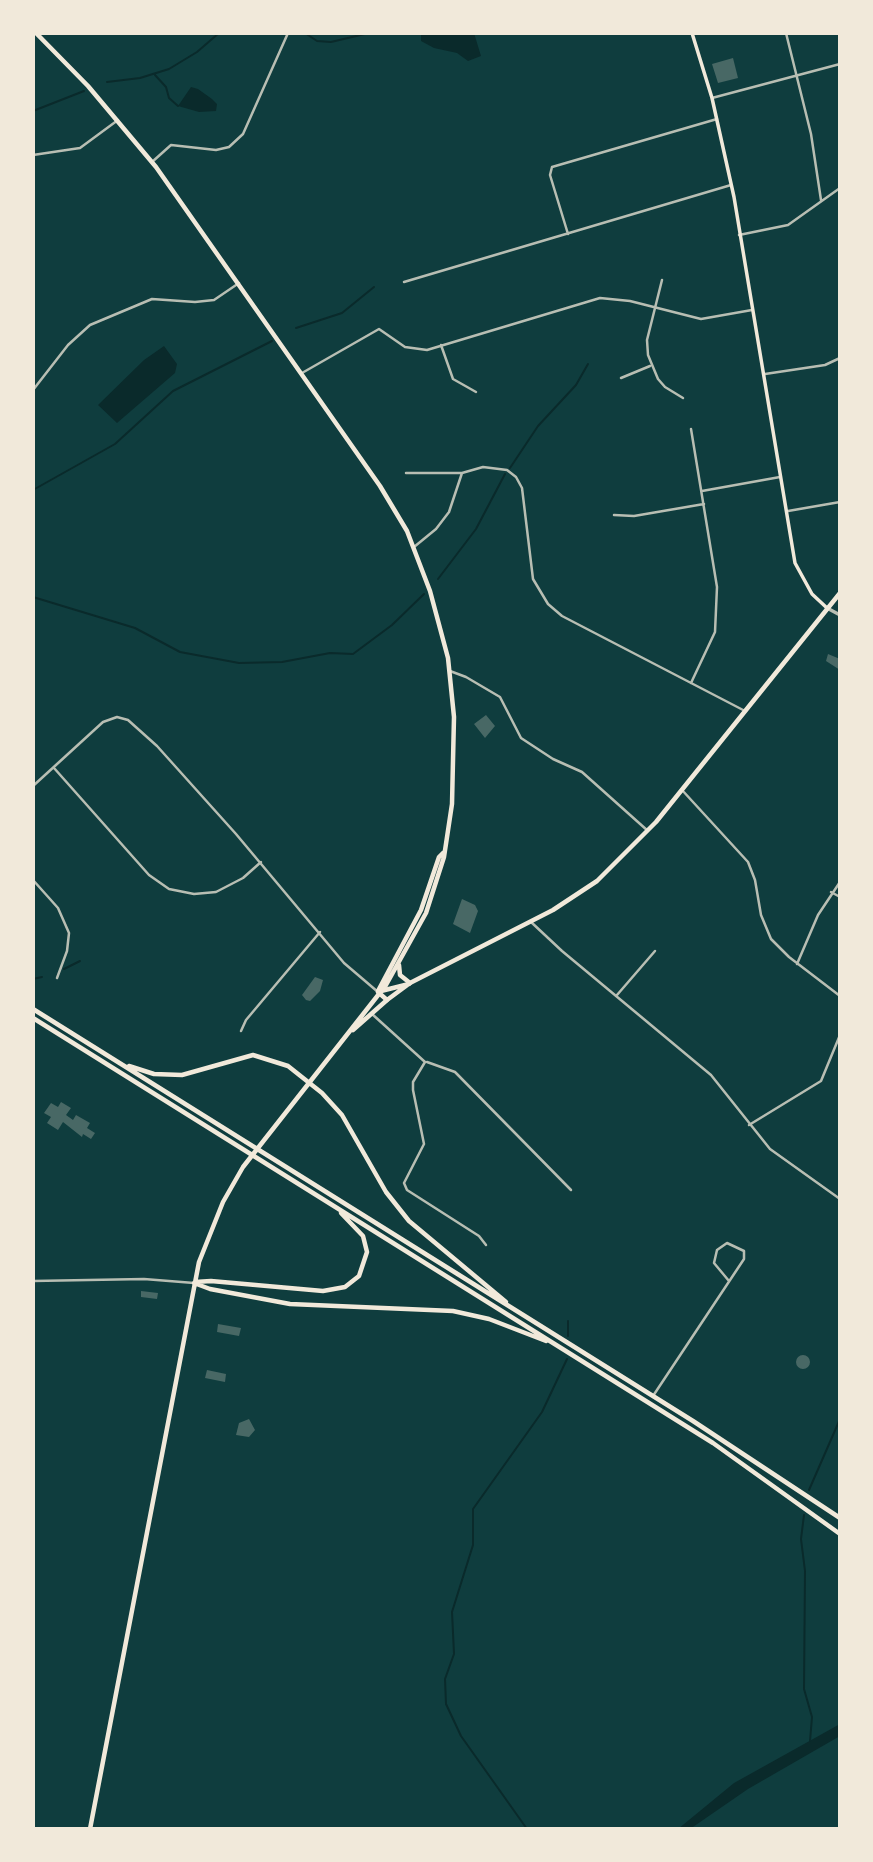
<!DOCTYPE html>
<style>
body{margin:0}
#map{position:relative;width:873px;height:1862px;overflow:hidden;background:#0f3d3e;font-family:Roboto,sans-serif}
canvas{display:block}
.frame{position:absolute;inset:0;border:35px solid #f1e9da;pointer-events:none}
</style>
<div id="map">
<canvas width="873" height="1862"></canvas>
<div class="frame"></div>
</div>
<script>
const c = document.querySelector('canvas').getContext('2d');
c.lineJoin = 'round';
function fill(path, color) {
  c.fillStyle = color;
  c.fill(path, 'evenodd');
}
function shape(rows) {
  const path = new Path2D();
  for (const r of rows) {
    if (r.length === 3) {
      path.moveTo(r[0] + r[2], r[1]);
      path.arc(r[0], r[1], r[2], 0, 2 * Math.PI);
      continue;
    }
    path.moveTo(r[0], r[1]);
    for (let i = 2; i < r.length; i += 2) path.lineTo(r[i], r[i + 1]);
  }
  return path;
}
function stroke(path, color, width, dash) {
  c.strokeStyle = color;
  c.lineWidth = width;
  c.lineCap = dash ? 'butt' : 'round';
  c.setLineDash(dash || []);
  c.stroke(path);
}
fill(shape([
 [421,33,474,33,481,56,468,61,457,53,434,48,421,41],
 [191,87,198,89,212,99,217,104,216,111,199,112,178,106],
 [164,346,177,364,175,373,117,423,98,405,144,360],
 [840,1724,840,1736,748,1789,690,1829,678,1829,734,1783]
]), '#0a2a2b');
stroke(shape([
 [305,33,317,41,331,42,369,33],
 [155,75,166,87,169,98,178,106],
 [107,82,140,78,169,69,197,52,219,33],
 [33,111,84,91],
 [296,328,342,313,374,287],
 [510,468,538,426,576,385,588,364],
 [33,490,115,444,173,391,272,341],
 [438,579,476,529,505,474],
 [33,597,135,628,180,652,239,663,282,662,330,653,353,654,392,625,424,594],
 [64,969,80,961],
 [33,979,42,977],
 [568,1336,568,1321],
 [809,1490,840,1419],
 [804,1515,801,1539,805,1571,804,1689,812,1717,810,1741],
 [527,1829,461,1736,446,1704,445,1679,454,1654,452,1612,473,1545,473,1509,542,1412,567,1359]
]), '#0a2a2b', 2);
fill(shape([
 [733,58,738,78,718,83,712,64],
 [828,654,840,659,840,670,826,661],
 [486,715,495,726,485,738,474,724],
 [462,899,475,905,478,911,470,933,453,924],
 [315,977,323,980,320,991,310,1001,306,1000,302,995],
 [61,1102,71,1108,66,1115,73,1120,76,1115,90,1123,87,1128,95,1133,91,1139,83,1134,82,1137,63,1122,58,1130,47,1123,51,1117,44,1113,51,1103,58,1107],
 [141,1291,158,1293,157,1299,141,1297],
 [218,1324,241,1328,239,1336,217,1332],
 [803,1362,7],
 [207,1370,226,1374,225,1382,205,1378],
 [249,1419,255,1430,249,1437,236,1435,239,1423]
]), '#486865');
stroke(shape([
 [786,33,811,134,821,200],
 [712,98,840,64],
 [33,155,80,148,118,120],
 [152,162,171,145,216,150,229,147,243,134,288,33],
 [568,234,550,175,552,167,717,119],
 [739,235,788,225,840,188],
 [662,280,647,340,648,355,658,379,665,387,683,398],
 [404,282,731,185],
 [441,345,453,379,476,392],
 [302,373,379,329,405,347,427,350,600,298,630,301,701,319,752,310],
 [765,374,825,365,840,358],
 [621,378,650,366],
 [33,390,68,345,90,325,152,299,195,302,214,300,239,283],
 [691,429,717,587,715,632,691,683],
 [406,473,462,473],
 [702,491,780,477],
 [788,511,840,502],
 [614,515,634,516,704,504],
 [414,547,436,529,449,512,462,473,483,467,507,470,516,477,522,488,533,579,548,604,562,616,745,711],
 [450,671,466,677,500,697,521,738,553,759,582,772,648,831],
 [54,768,149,875,169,889,194,894,216,892,243,878,261,862],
 [33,786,103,722,117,717,128,720,157,746,236,834,344,963,378,992],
 [682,790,748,862,755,880,761,915,771,939,789,957,840,996],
 [33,880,58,908,69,933,67,951,57,978],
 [831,892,840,897],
 [531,922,562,951,711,1075,770,1149,840,1199],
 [797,964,818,915,840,882],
 [617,995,655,951],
 [372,1014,425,1062,413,1082,413,1090,424,1144,404,1183,407,1190,479,1236,486,1245],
 [241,1031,246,1020,320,932],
 [427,1062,455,1072,571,1190],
 [749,1125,821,1081,840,1035],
 [33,1281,144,1279,194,1283],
 [653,1396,744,1259,744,1251,727,1243,717,1250,714,1263,729,1281]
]), '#b8beb3', 2.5);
stroke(shape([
 [827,608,840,615]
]), '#b8beb3', 3.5);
stroke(shape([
 [692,33,712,98,734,197,795,563,812,594,827,608]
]), '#f1e9da', 3.5);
stroke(shape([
 [381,991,409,984],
 [378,992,387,1000,410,983,553,910,597,881,656,822,840,593]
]), '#f1e9da', 4.5);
stroke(shape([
 [36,33,88,86,156,167,380,486,407,531,430,591,448,658,454,717,452,804,444,857,426,913,386,985,243,1167,223,1202,199,1262,90,1829],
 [399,965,400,975,410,983],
 [378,991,421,910,439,857,443,853],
 [33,1009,693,1421,840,1518],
 [33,1018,713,1443,840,1534],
 [353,1030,387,1000],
 [129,1066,154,1074,182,1075,253,1055,288,1066,322,1093,342,1115,386,1192,409,1221,506,1302],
 [195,1282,211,1281,323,1291,345,1287,359,1276,367,1252,363,1236,341,1213],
 [194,1283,210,1289,290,1304,453,1311,489,1319,546,1341]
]), '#f1e9da', 4.5);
</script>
